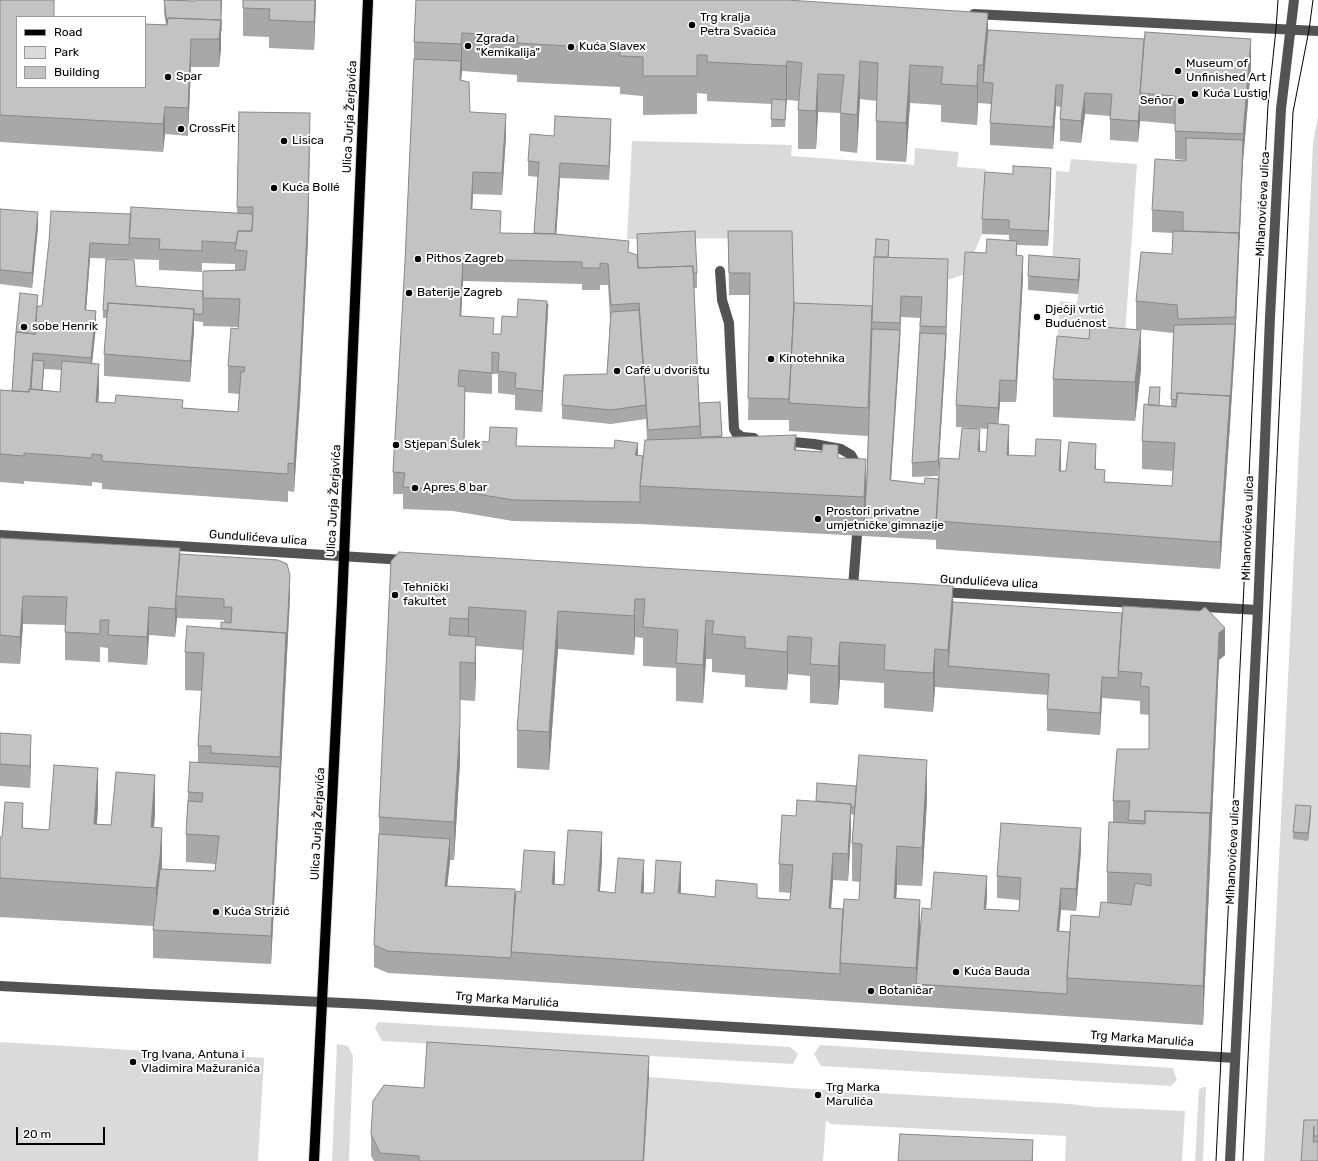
<!DOCTYPE html>
<meta charset="utf-8">
<style>
body{margin:0}
#map{position:relative;width:1318px;height:1161px;overflow:hidden;background:#fff;font-family:Rubik,sans-serif}
canvas{display:block}
.legend{position:absolute;left:16px;top:16px;width:130px;height:72px;box-sizing:border-box;background:#fff;border:1px solid #999;margin:0;padding:5px 7px;list-style:none;font-size:12px;color:#000}
.legend li{display:flex;align-items:center;gap:8px;height:20px}
.legend b{width:20px;border:1px solid #999}
.scale{position:absolute;left:16px;top:1127px;width:89px;height:18px;box-sizing:border-box;border:2px solid #000;border-top:0;padding-left:5px;font-size:12px;line-height:14px;white-space:nowrap;color:#000;-webkit-text-stroke:3px #fff;paint-order:stroke}
</style>
<div id="map">
<canvas width="1318" height="1161"></canvas>
<ul class="legend">
<li><b style="height:5px;background:#000"></b>Road</li>
<li><b style="height:11px;background:#dadada"></b>Park</li>
<li><b style="height:11px;background:#c3c3c3"></b>Building</li>
</ul>
<div class="scale">20 m</div>
</div>
<script>
const c = document.querySelector('canvas').getContext('2d');
c.lineJoin = 'round';
function fill(path, color) {
  c.fillStyle = color;
  c.fill(path, 'evenodd');
}
function shape(rows) {
  const path = new Path2D();
  for (const r of rows) {
    path.moveTo(r[0], r[1]);
    for (let i = 2; i < r.length; i += 2) path.lineTo(r[i], r[i + 1]);
  }
  return path;
}
function stroke(path, color, width, dash) {
  c.strokeStyle = color;
  c.lineWidth = width;
  c.lineCap = dash ? 'butt' : 'round';
  c.setLineDash(dash || []);
  c.stroke(path);
}
function drawText(font, color, halo, rows, align = 'center') {
  c.font = font + ' Rubik,sans-serif';
  c.lineWidth = 4;
  c.setLineDash([]);
  c.textBaseline = 'middle';
  c.strokeStyle = halo;
  c.fillStyle = color;
  for (const [text, x, y, turn = 0] of rows) {
    c.save();
    c.translate(x, y);
    c.rotate((+turn || 0) * Math.PI / 180);
    c.textAlign = isNaN(turn) ? turn : align;
    if (halo) c.strokeText(text, 0, 0);
    c.fillText(text, 0, 0);
    c.restore();
  }
}
fill(shape([
 [1318,116,1318,1161,1264,1161,1291,618,1313,143],
 [632,141,792,145,791,156,914,165,915,148,959,152,957,167,986,169,982,234,965,274,948,280,887,279,873,309,794,309,788,238,627,239],
 [1071,159,1137,164,1124,349,1057,346,1060,301,1077,303,1080,274,1052,271,1056,171,1069,172],
 [378,1022,790,1047,798,1054,793,1064,382,1041,375,1028],
 [0,1042,264,1058,258,1161,0,1161],
 [337,1044,348,1046,353,1056,349,1161,332,1161],
 [820,1045,1173,1068,1177,1080,1171,1086,821,1066,814,1054],
 [649,1077,792,1088,1070,1104,1096,1107,1185,1111,1182,1161,1065,1161,1066,1136,831,1124,826,1120,823,1161,644,1161],
 [1204,1087,1206,1087,1203,1161,1195,1161,1199,1089]
]), '#dadada');
const major = shape([
 [314,1161,342,603,368,0]
]);
stroke(major, '#dbdbdb', 12);
stroke(shape([
 [974,14,1318,31],
 [720,271,722,300,729,323,734,429,736,433,742,437,754,438],
 [783,441,814,444,841,449,851,455,856,464,857,470],
 [0,535,405,560],
 [853,587,857,535],
 [940,592,1258,610],
 [0,986,149,994,365,1004,1235,1058],
 [1230,1161,1258,610,1270,317,1281,109,1294,0]
]), '#535353', 10);
stroke(major, '#000', 10);
stroke(shape([
 [1216,1161,1245,564,1254,365,1268,105,1276,29,1278,0],
 [1243,1161,1272,566,1293,112,1309,30,1313,0]
]), '#000', 1);
fill(shape([
 [0,0,17,17,166,25,164,13,164,0,195,1,195,0,222,0,221,17,221,48,219,67,191,67,188,136,165,134,163,152,0,142],
 [243,0,316,0,314,50,269,48,269,37,243,36],
 [416,0,988,30,1251,66,1243,161,1235,345,1230,424,1220,569,936,549,936,537,936,540,864,536,640,524,513,521,453,511,403,509,403,494,393,494,393,472,405,262,414,59,414,42],
 [462,71,517,75,517,82,620,87,620,94,643,96,643,115,697,114,697,93,707,94,707,101,772,104,771,127,785,127,787,100,799,101,798,110,798,149,816,149,818,112,840,113,840,151,857,153,860,99,877,101,876,121,876,160,906,162,910,103,941,105,941,122,977,125,978,103,991,104,990,123,990,145,1053,149,1056,106,1061,107,1060,119,1060,141,1081,143,1085,114,1110,116,1110,140,1138,142,1140,121,1175,124,1175,159,1186,160,1186,161,1152,210,1152,232,1173,233,1172,254,1136,301,1136,329,1173,333,1171,406,1160,406,1142,441,1142,469,1173,471,1172,486,1105,482,1096,469,1066,471,1061,471,1009,455,998,424,1000,402,1016,402,1023,277,1017,255,1017,245,1048,246,1051,182,982,219,982,234,1009,235,1009,241,986,253,956,405,956,427,988,429,986,452,980,452,959,459,939,479,924,484,891,480,901,317,920,318,912,463,912,477,938,476,946,349,948,280,889,257,889,247,875,257,872,306,794,305,728,231,729,295,750,295,748,420,789,420,789,431,868,436,866,490,838,458,722,437,720,402,699,410,694,288,697,288,697,273,637,234,637,255,629,252,556,234,560,178,609,180,611,134,554,136,528,161,528,176,538,177,534,233,501,233,472,209,473,194,502,195,506,136,470,112,461,80],
 [463,281,582,284,582,290,600,290,600,285,608,285,610,320,607,374,562,405,562,419,611,424,646,419,647,440,643,456,517,446,464,440,465,392,492,394,492,374,498,374,498,393,515,395,515,410,542,412,548,311,547,304,517,317,501,334,494,334,461,316],
 [239,112,310,141,308,239,300,399,294,492,288,491,288,502,102,489,102,483,92,482,92,486,24,481,24,484,0,482,0,390,12,391,16,332,38,306,42,306,49,241,131,214,237,213],
 [90,258,159,260,159,270,202,272,202,263,235,264,235,270,203,271,203,291,136,286,103,310,103,318,107,318,104,354,104,376,190,382,194,331,194,321,203,322,203,320,203,326,238,327,228,366,228,393,239,394,238,412,98,402,99,392,92,363,96,326,86,310],
 [44,369,61,370,60,392,42,390],
 [0,209,38,227,32,288,0,284],
 [1080,273,1078,294,1028,290,1028,276],
 [1141,369,1135,421,1053,417,1053,379],
 [0,538,180,554,290,596,271,964,153,958,153,926,0,917,0,837,2,837,23,828,49,830,98,806,97,824,111,825,155,813,154,827,162,869,215,871,215,864,186,862,186,834,188,792,198,763,198,746,201,691,185,690,185,652,221,629,224,622,224,620,177,618,175,637,149,635,147,665,108,662,108,648,100,647,100,662,65,660,65,625,23,624,20,664,0,663],
 [391,561,953,602,1225,655,1219,660,1203,1025,511,980,388,973,374,967,374,945,379,834,379,817],
 [635,637,643,638,643,666,676,668,676,701,703,703,706,659,712,659,712,672,745,675,745,687,787,690,788,674,810,676,810,703,838,705,840,680,884,683,884,708,933,712,935,687,1048,695,1047,709,1047,731,1100,735,1102,698,1140,701,1140,714,1149,715,1149,749,1113,801,1113,822,1107,872,1107,903,1099,917,1070,932,1059,931,1061,910,1076,911,1081,850,997,876,997,898,1019,900,1019,911,986,909,987,897,931,909,920,927,896,898,897,885,922,886,927,799,816,801,796,816,779,864,779,892,790,893,790,900,757,898,715,897,680,894,681,889,654,893,643,893,644,888,615,893,600,891,602,860,564,885,554,884,555,880,521,892,515,895,447,886,450,860,454,860,460,762,460,700,475,701,476,646,523,650,517,730,517,768,549,770,558,649,634,655],
 [851,814,854,815,852,843,852,881,860,882,859,900,843,909,831,908,833,880,848,881,851,832],
 [0,733,31,757,30,788,0,786],
 [1311,813,1308,841,1293,839,1293,832],
 [649,1077,644,1161,374,1161,371,1156,371,1134,424,1088],
 [1318,1120,1318,1161,1301,1161]
]), '#a8a8a8');
fill(shape([
 [221,0,222,0,221,17,221,48,219,67,219,39],
 [315,0,316,0,314,50,314,22],
 [988,13,988,51,983,82,983,65],
 [462,33,462,71,461,82,461,44],
 [191,39,191,67,188,136,188,108],
 [1251,39,1251,66,1243,161,1235,345,1235,317,1243,134],
 [787,61,787,100,786,104,786,66],
 [860,61,860,99,857,153,857,115],
 [910,65,910,103,906,162,906,123],
 [978,65,978,103,977,125,977,86],
 [818,74,818,112,816,149,816,111],
 [1056,85,1056,106,1053,149,1053,127],
 [1085,93,1085,114,1081,143,1081,121],
 [1140,104,1140,121,1138,142,1138,121],
 [165,107,165,134,163,152,163,124],
 [310,113,308,239,300,399,294,492,294,464],
 [506,114,506,136,502,195,502,173],
 [611,119,611,134,609,180,609,166],
 [560,163,560,178,555,255,555,240],
 [1051,168,1051,182,1048,246,1048,231],
 [473,172,473,194,471,231,471,209],
 [38,212,38,227,32,288,32,273],
 [90,243,90,258,85,325,85,310],
 [1023,256,1023,277,1016,402,1016,381],
 [463,259,463,281,460,338,460,316],
 [948,259,946,349,938,476,938,461,946,334],
 [1080,259,1080,273,1078,294,1078,280],
 [901,296,901,317,900,345,890,495,890,480,900,330],
 [547,301,547,315,548,304,548,311,542,412,542,391],
 [194,309,194,331,190,382,190,361],
 [96,311,96,326,91,373,91,358],
 [1235,324,1235,345,1230,424,1220,569,1220,542],
 [1141,330,1141,369,1135,421,1135,382],
 [44,361,44,369,41,409,41,402],
 [99,364,99,392,96,430,96,402],
 [1000,380,1000,402,998,429,998,408],
 [465,387,465,408,464,462,464,440],
 [1009,425,1009,453,1007,482,1007,455],
 [980,429,980,457,978,451],
 [796,435,796,473,794,450],
 [1061,440,1061,468,1059,498,1059,471],
 [638,443,638,464,635,455],
 [1096,444,1096,472,1095,469],
 [866,459,866,498,864,521,864,497],
 [180,548,180,576,176,596,177,618,175,637,175,609],
 [290,575,290,596,271,964,271,936,280,767,280,757,286,633],
 [953,586,953,624,948,666,948,650],
 [23,596,23,624,20,664,20,637],
 [635,599,635,637,634,655,634,616],
 [149,607,149,635,147,665,147,637],
 [469,607,469,645,468,658,468,619],
 [558,611,558,649,549,770,549,732],
 [450,618,450,656,449,635],
 [706,620,706,659,703,703,703,665],
 [1225,628,1225,655,1219,660,1203,1025,1203,986,1219,633],
 [788,636,788,674,787,690,787,652],
 [476,637,476,675,475,701,475,663],
 [840,642,840,680,838,705,838,666],
 [935,649,935,687,933,712,933,673],
 [1102,677,1102,698,1100,735,1100,713],
 [460,723,460,762,454,860,454,822],
 [31,735,31,757,30,788,30,766],
 [927,760,927,799,922,886,922,848],
 [98,768,98,806,94,863,94,824],
 [155,775,155,813,151,865,151,827],
 [23,803,23,842,22,828],
 [851,804,851,832,848,881,848,854],
 [1311,806,1311,813,1308,841,1308,833],
 [162,828,162,866,160,897,156,926,156,888],
 [1081,828,1081,850,1076,911,1076,889],
 [602,832,602,860,598,919,598,891],
 [450,839,450,861,445,907,445,886],
 [897,846,897,885,894,937,894,898],
 [555,852,555,880,552,911,552,884],
 [833,853,833,880,829,936,829,908],
 [644,860,644,888,641,921,641,893],
 [681,862,681,889,678,921,678,893],
 [987,876,987,897,984,930,984,909],
 [1061,888,1061,910,1057,953,1057,931],
 [920,900,920,938,916,984,916,968],
 [649,1056,649,1077,644,1161,643,1161],
 [1033,1140,1033,1161,1032,1161]
]), '#888');
const building = shape([
 [0,0,54,0,54,17,17,17,17,87,145,87,145,24,167,25,168,18,221,20,219,39,191,39,188,108,165,107,163,124,0,115,0,0],
 [164,0,195,1,195,0,221,0,221,31,221,20,168,18,167,23,164,0],
 [243,0,315,0,314,22,269,20,270,9,243,8,243,0],
 [416,0,787,0,988,13,983,65,978,65,977,86,941,84,943,67,910,65,906,123,876,121,878,63,860,61,857,115,840,113,844,75,818,74,816,111,798,110,802,63,787,61,786,66,707,62,707,55,697,55,697,76,643,76,643,57,620,56,620,49,517,43,518,36,462,33,461,44,414,42,416,0],
 [988,30,1144,39,1140,93,1140,104,1138,121,1110,119,1112,94,1085,93,1081,121,1060,119,1063,85,1056,85,1053,127,990,123,993,83,983,82,988,30],
 [1145,32,1251,39,1243,134,1175,131,1175,96,1140,93,1145,32],
 [414,59,461,61,460,80,469,82,470,112,506,114,502,173,473,172,471,209,501,211,500,233,555,234,629,241,628,252,637,255,638,268,693,266,700,426,648,430,639,303,611,305,608,264,600,263,600,268,582,268,582,262,463,259,460,316,494,318,493,334,501,334,502,316,517,317,518,299,547,301,542,391,515,388,516,373,498,371,499,353,492,352,492,373,459,370,458,386,465,387,464,440,489,442,490,427,517,428,516,446,614,448,615,440,638,443,635,455,643,456,640,486,640,502,513,500,453,490,403,487,405,473,393,472,405,262,414,59],
 [772,99,786,100,785,120,771,119,772,99],
 [239,112,310,113,308,212,300,371,294,464,288,463,288,474,102,461,102,455,92,454,92,458,24,453,24,456,0,454,0,390,29,392,29,389,60,392,62,361,99,364,96,402,115,403,116,395,183,400,182,408,238,412,241,372,244,372,245,367,228,366,231,328,238,329,240,299,203,298,203,271,245,270,247,251,235,250,238,231,252,231,253,207,237,207,239,112],
 [555,116,611,119,609,166,560,163,555,234,534,233,539,162,528,161,530,134,554,136,555,116],
 [1186,138,1243,140,1239,240,1239,233,1183,231,1183,212,1152,210,1155,159,1186,161,1186,138],
 [1013,166,1051,168,1048,231,1009,229,1009,220,982,219,985,172,1013,174,1013,166],
 [131,207,253,214,252,231,238,231,236,243,202,241,202,251,159,249,160,239,129,238,131,207],
 [0,209,38,212,32,273,0,270,0,209],
 [51,211,131,214,129,245,90,243,85,310,96,311,91,358,33,353,30,389,29,389,29,392,12,391,16,332,35,334,37,306,42,306,49,241,51,211],
 [695,231,697,273,693,273,693,266,638,268,637,234,695,231],
 [728,231,792,231,794,305,789,399,748,398,750,273,729,273,728,231],
 [1173,231,1239,233,1235,317,1178,319,1177,305,1136,301,1141,252,1172,254,1173,231],
 [876,239,889,240,888,257,875,257,876,239],
 [987,239,1017,241,1016,255,1023,256,1016,381,1000,380,998,408,956,405,965,252,986,253,987,239],
 [1029,255,1080,259,1078,280,1028,276,1029,255],
 [874,257,948,259,946,327,920,326,922,297,901,296,900,323,872,322,874,257],
 [106,259,134,260,136,286,203,291,203,314,194,314,194,309,108,303,108,311,103,310,106,259],
 [20,293,38,295,37,306,35,334,16,332,20,293],
 [108,303,194,309,190,361,104,354,108,303],
 [794,303,872,306,868,408,789,403,794,303],
 [547,304,548,304,547,315,547,304],
 [639,310,646,405,611,410,562,405,564,375,607,374,611,312,639,310],
 [1235,324,1230,402,1230,396,1177,393,1177,400,1171,399,1174,325,1235,324],
 [1090,326,1141,330,1135,382,1053,379,1057,336,1089,339,1090,326],
 [872,329,900,330,890,480,924,484,925,478,939,479,936,526,864,521,867,478,872,329],
 [920,333,946,334,938,461,912,463,920,333],
 [33,360,44,361,42,390,31,389,33,360],
 [1150,387,1160,387,1159,406,1148,405,1150,387],
 [1177,393,1230,396,1220,542,936,521,940,458,959,459,962,428,980,429,978,451,986,452,988,423,1009,425,1007,455,1035,456,1036,439,1061,440,1059,471,1066,471,1069,442,1096,444,1095,469,1105,470,1104,482,1172,486,1175,443,1142,441,1144,404,1176,407,1177,393],
 [720,402,722,436,701,437,699,403,720,402],
 [796,435,794,450,822,452,823,444,838,445,838,458,866,459,864,497,640,486,645,440,796,435],
 [0,538,180,548,175,609,149,607,147,637,108,635,109,620,100,620,100,634,65,632,67,597,23,596,20,637,0,635,0,538],
 [399,552,953,586,948,650,935,649,933,673,884,670,885,645,840,642,838,666,810,664,812,638,788,636,787,652,745,648,745,637,712,634,714,621,706,620,703,665,676,663,678,630,643,627,645,599,635,599,634,616,558,611,549,732,517,730,526,611,469,607,468,619,450,618,449,635,476,637,475,663,460,662,460,723,454,822,379,817,391,561,399,552],
 [180,554,278,560,287,564,290,575,286,649,286,633,221,629,221,622,231,623,232,607,224,607,224,599,176,596,180,554],
 [953,602,1122,613,1118,678,1102,677,1100,713,1047,709,1049,674,948,666,953,602],
 [1123,606,1200,611,1205,607,1225,628,1219,633,1210,824,1210,813,1145,811,1145,821,1128,820,1130,801,1113,801,1117,749,1149,749,1149,687,1140,686,1142,673,1118,671,1123,606],
 [187,626,286,633,280,757,211,753,211,746,198,746,204,653,185,652,187,626],
 [0,733,31,735,30,766,0,764,0,733],
 [859,755,927,760,922,848,897,846,894,898,920,900,916,968,840,963,844,899,859,900,862,844,852,843,859,755],
 [190,762,280,767,271,936,153,930,160,869,215,871,219,836,186,834,188,801,202,802,203,793,188,792,190,762],
 [54,765,98,768,94,824,111,825,116,772,155,775,151,827,162,828,160,858,156,888,0,878,0,837,2,837,5,802,23,803,22,828,49,830,54,765],
 [817,783,856,786,855,807,851,807,851,804,816,801,817,783],
 [797,800,851,804,848,854,833,853,829,908,843,909,840,963,840,974,511,952,516,891,521,892,524,850,555,852,552,884,564,885,568,830,602,832,598,891,615,893,618,858,644,860,641,893,654,893,656,860,681,862,678,893,715,897,716,880,757,884,757,898,790,900,793,865,779,864,782,815,796,816,797,800],
 [1296,805,1311,806,1308,833,1293,832,1296,805],
 [1145,811,1210,813,1203,986,1067,978,1071,915,1099,917,1101,902,1131,905,1135,883,1151,886,1151,874,1107,872,1109,822,1145,824,1145,811],
 [1001,823,1081,828,1076,889,1061,888,1057,931,1070,932,1067,978,1067,994,916,984,922,908,931,909,934,872,987,876,984,909,1019,911,1021,878,997,876,1001,823],
 [379,834,450,839,445,886,515,889,511,958,388,951,374,945,379,834],
 [427,1042,649,1056,643,1161,419,1161,419,1156,380,1153,371,1134,373,1101,384,1085,424,1088,427,1042],
 [1304,1120,1318,1120,1318,1136,1314,1136,1314,1126,1313,1142,1318,1142,1318,1161,1301,1161,1304,1120],
 [900,1134,1033,1140,1032,1161,898,1161,900,1134]
]);
fill(building, '#c3c3c3');
stroke(building, '#888', 1);
for (const [x, y, r, color] of [
 [692,25,4,"#000"],
 [468,46,4,"#000"],
 [571,47,4,"#000"],
 [1178,71,4,"#000"],
 [168,77,4,"#000"],
 [1195,94,4,"#000"],
 [1181,101,4,"#000"],
 [181,129,4,"#000"],
 [284,141,4,"#000"],
 [274,188,4,"#000"],
 [418,259,4,"#000"],
 [409,293,4,"#000"],
 [1037,317,4,"#000"],
 [24,327,4,"#000"],
 [771,359,4,"#000"],
 [617,371,4,"#000"],
 [396,445,4,"#000"],
 [415,488,4,"#000"],
 [818,519,4,"#000"],
 [395,595,4,"#000"],
 [216,912,4,"#000"],
 [956,972,4,"#000"],
 [871,991,4,"#000"],
 [133,1062,4,"#000"],
 [818,1095,4,"#000"]
]) {
  const dot = new Path2D();
  dot.arc(x, y, r, 0, 2 * Math.PI);
  c.fillStyle = color;
  c.fill(dot);
  stroke(dot, '#fff', 1.5);
}
drawText('12px', '#000', '#fff', [
 ["Trg kralja",700,18],
 ["Petra Svačića",700,32],
 ["Zgrada",476,39],
 ["\"Kemikalija\"",476,53],
 ["Kuća Slavex",579,47],
 ["Museum of",1186,64],
 ["Unfinished Art",1186,78],
 ["Spar",176,77],
 ["Kuća Lustig",1203,94],
 ["Señor",1173,101,"right"],
 ["CrossFit",189,129],
 ["Lisica",292,141],
 ["Kuća Bollé",282,188],
 ["Pithos Zagreb",426,259],
 ["Baterije Zagreb",417,293],
 ["Dječji vrtić",1045,310],
 ["Budućnost",1045,324],
 ["sobe Henrik",32,327],
 ["Kinotehnika",779,359],
 ["Café u dvorištu",625,371],
 ["Stjepan Šulek",404,445],
 ["Apres 8 bar",423,488],
 ["Prostori privatne",826,512],
 ["umjetničke gimnazije",826,526],
 ["Tehnički",403,588],
 ["fakultet",403,602],
 ["Kuća Strižić",224,912],
 ["Kuća Bauda",964,972],
 ["Botaničar",879,991],
 ["Trg Ivana, Antuna i",141,1055],
 ["Vladimira Mažuranića",141,1069],
 ["Trg Marka",826,1088],
 ["Marulića",826,1102]
], 'left');
drawText('12px', '#000', '#fff', [
 ["Ulica Jurja Žerjavića",350,117,-87],
 ["Mihanovićeva ulica",1263,204,-87],
 ["Ulica Jurja Žerjavića",334,501,-87],
 ["Mihanovićeva ulica",1248,528,-88],
 ["Gundulićeva ulica",258,538,4],
 ["Gundulićeva ulica",989,582,3],
 ["Ulica Jurja Žerjavića",318,824,-87],
 ["Mihanovićeva ulica",1233,852,-87],
 ["Trg Marka Marulića",507,1000,4],
 ["Trg Marka Marulića",1142,1039,4]
]);
</script>
